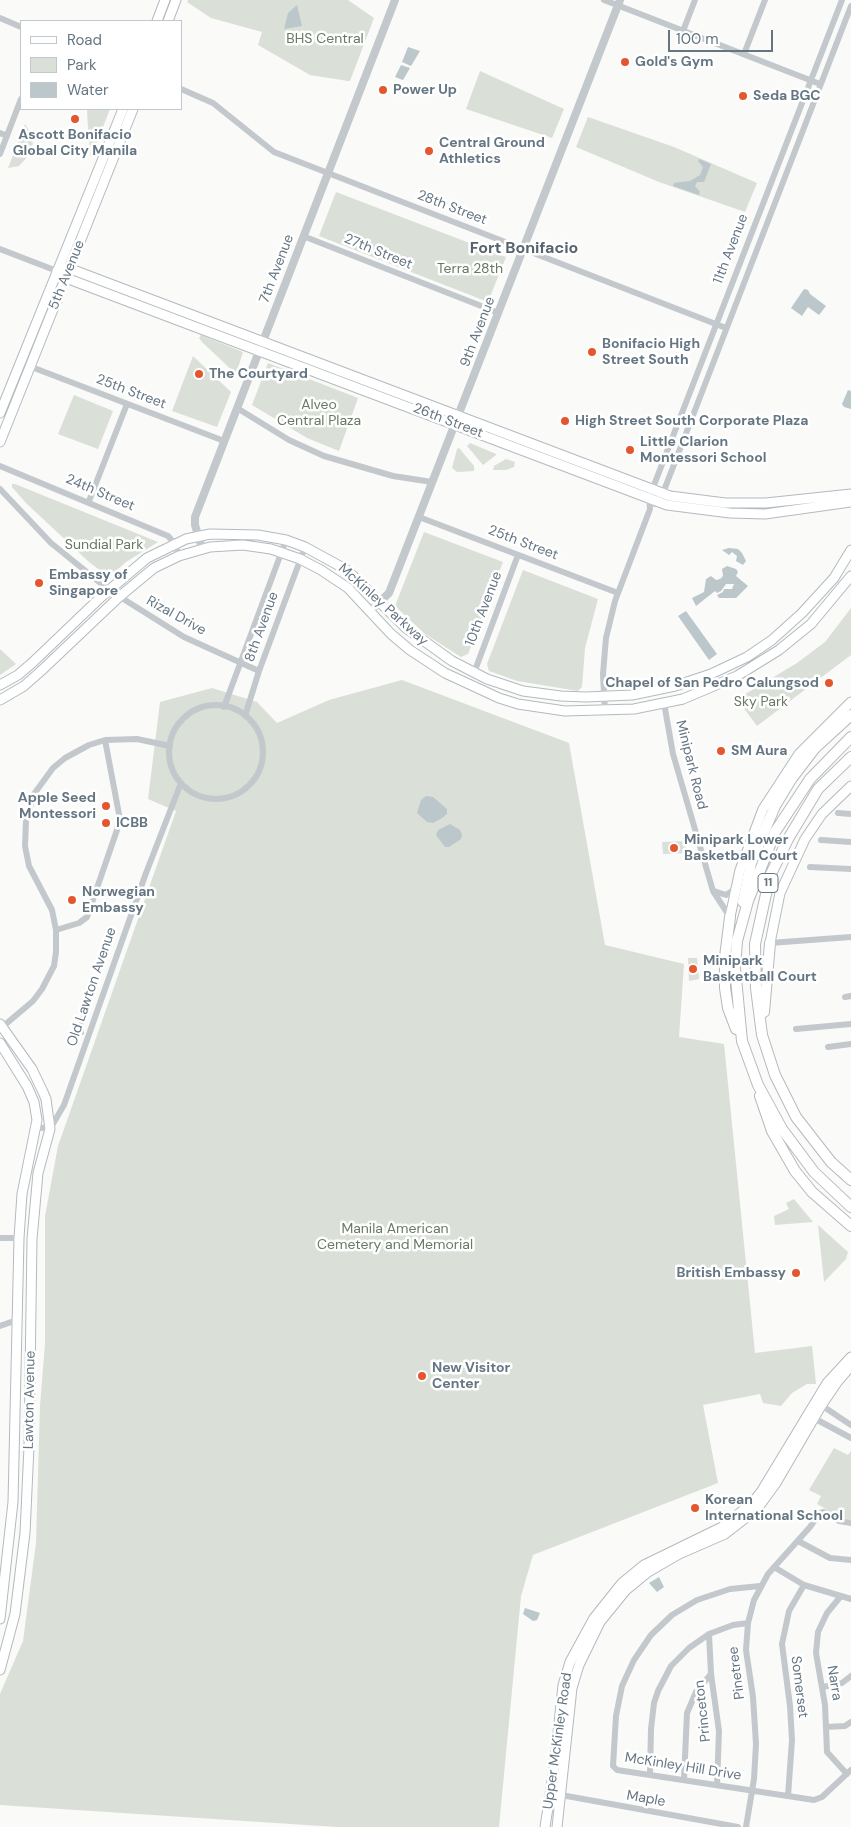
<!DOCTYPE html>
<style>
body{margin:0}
#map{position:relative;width:851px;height:1827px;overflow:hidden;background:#fafaf8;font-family:"DM Sans",sans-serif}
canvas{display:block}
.legend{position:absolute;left:20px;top:20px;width:162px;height:90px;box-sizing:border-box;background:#fff;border:1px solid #c1c8cd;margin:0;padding:6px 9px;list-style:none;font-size:15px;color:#657683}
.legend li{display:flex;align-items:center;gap:10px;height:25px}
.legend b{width:25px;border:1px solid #c1c8cd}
.scale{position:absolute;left:668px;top:30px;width:105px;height:22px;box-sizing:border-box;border:2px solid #657683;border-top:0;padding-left:6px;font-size:15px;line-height:18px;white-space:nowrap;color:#657683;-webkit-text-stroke:4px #fff;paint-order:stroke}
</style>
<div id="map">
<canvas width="851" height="1827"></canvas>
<ul class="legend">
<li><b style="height:6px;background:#fff"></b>Road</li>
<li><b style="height:14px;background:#dadfd7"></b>Park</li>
<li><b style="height:14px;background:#bbc7cb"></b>Water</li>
</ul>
<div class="scale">100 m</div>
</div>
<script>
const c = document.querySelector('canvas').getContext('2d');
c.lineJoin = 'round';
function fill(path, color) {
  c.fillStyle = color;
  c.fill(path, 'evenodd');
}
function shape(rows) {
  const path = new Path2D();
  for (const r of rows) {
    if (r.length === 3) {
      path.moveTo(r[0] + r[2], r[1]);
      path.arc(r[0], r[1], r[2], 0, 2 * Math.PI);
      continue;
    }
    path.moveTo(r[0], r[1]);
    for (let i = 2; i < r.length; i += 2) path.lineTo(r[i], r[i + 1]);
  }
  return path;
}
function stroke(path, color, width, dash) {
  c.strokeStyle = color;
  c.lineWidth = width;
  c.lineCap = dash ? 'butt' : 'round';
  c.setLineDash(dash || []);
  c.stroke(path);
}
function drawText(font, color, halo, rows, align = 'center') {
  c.font = font + ' "DM Sans",sans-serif';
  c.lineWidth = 5;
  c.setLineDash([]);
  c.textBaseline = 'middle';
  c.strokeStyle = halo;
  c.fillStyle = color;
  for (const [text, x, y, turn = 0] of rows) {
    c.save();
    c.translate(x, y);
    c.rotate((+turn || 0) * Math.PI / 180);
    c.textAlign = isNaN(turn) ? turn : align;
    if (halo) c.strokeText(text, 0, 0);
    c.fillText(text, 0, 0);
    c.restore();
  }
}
fill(shape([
 [188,0,348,0,374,18,350,81,348,81,310,75,258,45,262,32,211,18,187,2],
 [480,71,564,109,552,138,466,109],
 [87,109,110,109,91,158,88,129],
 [588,117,674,147,757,183,745,212,659,182,576,147],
 [25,124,33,137,32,152,19,166,8,168],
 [336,192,506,257,488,302,319,236],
 [201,335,243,352,236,374,202,342,199,338],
 [193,356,231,392,217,427,172,411],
 [268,363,358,398,339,451,307,438,252,405],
 [74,395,113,411,98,449,58,434],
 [470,443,496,454,496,455,483,465,467,446],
 [459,448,474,466,474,471,457,472,452,468,457,449],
 [506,459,515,462,514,467,506,470,493,470,494,466],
 [12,484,15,484,158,542,126,562,109,577,89,562,26,503,12,487],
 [424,532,503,562,468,654,461,657,425,634,395,606],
 [523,570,598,599,585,648,582,687,578,691,517,681,489,671,487,664],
 [851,608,851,655,757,726,737,699,797,663,825,642],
 [0,649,16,664,0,675],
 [402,680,569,743,605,945,684,964,679,1037,724,1044,755,1353,812,1346,816,1384,807,1384,792,1393,781,1406,763,1403,760,1394,703,1405,718,1483,533,1555,521,1596,499,1827,337,1827,0,1805,0,1694,23,1641,36,1543,40,1406,45,1343,45,1216,58,1146,176,811,148,799,160,702,212,688,257,702,277,723,329,700],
 [685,841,687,853,663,854,662,842],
 [688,958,697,958,699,979,689,981],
 [794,1199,813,1222,775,1225,774,1216,789,1209,786,1203],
 [818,1225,848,1252,846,1259,824,1282],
 [834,1448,848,1455,851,1451,851,1520,842,1518,817,1504,821,1496,809,1490]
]), '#dadfd7');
fill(shape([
 [297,5,302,26,284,29,288,13],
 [408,47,420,51,411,66,402,62],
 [401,65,410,68,403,80,395,77],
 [699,159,711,164,704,182,697,182,695,186,700,192,699,195,673,186,674,183,690,181,700,175,703,167,698,161],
 [804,289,808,290,810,294,826,306,819,315,808,307,802,316,791,308],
 [848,390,851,391,851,409,844,407,842,404],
 [729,548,738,549,742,553,746,561,743,565,736,561,737,556,732,552,729,555,722,550],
 [727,566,736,569,738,572,736,576,748,586,736,598,719,598,717,595,723,592,724,589,732,589,734,584,726,584,721,591,717,593,715,591,696,606,692,598,704,592,706,579,711,576,716,580,720,579,723,576,722,569],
 [686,611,717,654,709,660,678,616],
 [426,796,433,797,447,809,447,814,442,818,433,823,427,822,417,813,421,800],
 [450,824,460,830,462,835,461,839,449,847,445,847,436,835,438,830],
 [84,1015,84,1034,80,1036,72,1029,79,1024,80,1016],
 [659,1577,664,1587,657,1592,649,1583],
 [525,1608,540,1613,537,1620,533,1621,523,1614]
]), '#bbc7cb');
const secondary = shape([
 [157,21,165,0],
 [168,21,176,0],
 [57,271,66,278,667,505,730,513,765,514,851,502],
 [57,271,70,268,76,271,670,496,725,503,766,503,851,494],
 [0,413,123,109],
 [0,442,133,109],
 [0,685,18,675,32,663,101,597,147,558,186,539,210,534,258,535,286,540,305,547,347,570,406,628,452,661,487,679,523,691,561,696,586,697,632,695,675,686,711,674,747,657,772,640,802,613,834,578,851,550],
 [0,700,24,686,41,671,119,597,154,568,179,556,210,547,243,545,271,549,300,559,321,570,348,588,391,634,410,650,445,673,499,698,518,704,565,711,634,709,683,699,737,676,779,650,811,624,851,576],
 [730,917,740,870,763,809,799,754,851,702],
 [770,943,780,893,805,839,822,814,851,786],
 [0,1024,32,1069,43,1092,46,1099,50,1129,38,1173,32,1239,29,1447,25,1533,15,1614,0,1670],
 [0,1043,27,1086,34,1102,37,1120,22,1194,19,1238,13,1502,0,1619],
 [545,1827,555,1762,563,1685,570,1662,594,1618,622,1583,644,1565,722,1527,752,1503,761,1492,827,1383,851,1357],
 [557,1827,572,1688,579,1665,600,1622,626,1590,648,1572,679,1554,725,1534,757,1509,776,1483,821,1406,838,1381,851,1366]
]);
const primary = shape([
 [851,737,810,779,775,832,748,901,737,941,735,968,742,1041,758,1085,782,1129,814,1172,851,1207],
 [851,757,818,789,788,839,770,876,755,944,756,988,762,1035,775,1075,796,1117,831,1162,851,1180],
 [743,902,751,863,775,806,792,778,815,748,851,715],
 [730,917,725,957,725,988,728,1008,736,1029],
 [764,1012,770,943],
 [760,1096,772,1131,795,1171,812,1192,851,1226]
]);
stroke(secondary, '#b3babf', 11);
stroke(primary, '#b5babe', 12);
stroke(shape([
 [604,0,820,84],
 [0,18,21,27],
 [683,31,695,0],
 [744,54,765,0],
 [181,89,213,103,274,152,726,328],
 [0,133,7,136],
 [0,154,21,99],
 [303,236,499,313],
 [0,249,57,271],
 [29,366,224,441],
 [237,408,289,440,324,456,393,476,432,482],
 [0,466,168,536,175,544,179,556],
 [0,489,51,543,109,590,184,637,259,671],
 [89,501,127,404],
 [655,504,663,493,851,6],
 [419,517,618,593],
 [474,673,518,555],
 [664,703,673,754,713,891,730,917],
 [216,752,47],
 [224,707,286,540],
 [605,711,603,674,606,638,615,601,650,509,649,498,842,0],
 [245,716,259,671,305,547],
 [838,813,851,814],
 [821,840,851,842],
 [810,867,851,869],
 [714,891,726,895,735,889],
 [56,930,79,923,87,917,117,830,119,814,105,740],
 [770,943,851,937],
 [845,997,851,996],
 [0,1029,33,1001,42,989,54,966,56,952,56,930,52,910,29,866,25,846,26,821,34,794,53,768,65,758,89,745,105,740,137,739,170,746],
 [796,1029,851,1024],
 [828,1047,851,1044],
 [37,1127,50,1129,64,1105,146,873,181,783],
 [0,1238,19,1238],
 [0,1326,17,1320],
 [818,1403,851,1425],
 [810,1416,851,1438],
 [798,1541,830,1558,851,1560],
 [774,1567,804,1585,851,1599],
 [760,1586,730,1589,697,1600,672,1615,651,1635,634,1660,622,1686,616,1716,613,1766,617,1770,814,1800,822,1797,851,1770],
 [841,1596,827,1613,818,1632,816,1653,825,1705,827,1752,847,1774],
 [709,1634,711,1674,719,1731,717,1785],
 [823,1687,842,1683,851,1676],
 [826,1727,845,1726,851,1722],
 [650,1774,651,1729,654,1703,658,1691,671,1666,689,1648,709,1634,733,1625,748,1623],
 [684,1779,687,1713,696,1692,711,1674],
 [550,1793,738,1827],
 [788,1796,792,1740,790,1706,782,1644,789,1611,804,1585],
 [746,1827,754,1779,756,1744,753,1697,746,1650,748,1623,754,1600,768,1574,810,1527,819,1514,823,1512,827,1513,839,1521,851,1523]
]), '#c3c8cc', 6);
stroke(shape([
 [202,548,195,525,195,517,395,0],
 [370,611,389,593,620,0]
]), '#c3c8cc', 8);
stroke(secondary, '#fff', 9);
stroke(primary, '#fff', 10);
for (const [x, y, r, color] of [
 [625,62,5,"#e4572e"],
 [383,90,5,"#e4572e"],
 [743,96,5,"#e4572e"],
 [75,119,5,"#e4572e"],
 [429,151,5,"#e4572e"],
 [592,352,5,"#e4572e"],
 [199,374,5,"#e4572e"],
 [565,421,5,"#e4572e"],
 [630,450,5,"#e4572e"],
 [39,583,5,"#e4572e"],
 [829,683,5,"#e4572e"],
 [721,751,5,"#e4572e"],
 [106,806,5,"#e4572e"],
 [106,823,5,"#e4572e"],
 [674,848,5,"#e4572e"],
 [72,900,5,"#e4572e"],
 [693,969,5,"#e4572e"],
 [796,1273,5,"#e4572e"],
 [422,1376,5,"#e4572e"],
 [695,1508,5,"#e4572e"]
]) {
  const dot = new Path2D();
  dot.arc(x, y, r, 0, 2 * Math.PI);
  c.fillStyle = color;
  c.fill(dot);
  stroke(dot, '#fff', 2);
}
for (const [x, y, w] of [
 [768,883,20]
]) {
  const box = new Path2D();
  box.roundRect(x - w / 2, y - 9.5, w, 19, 4);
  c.fillStyle = '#fff';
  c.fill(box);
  stroke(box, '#657683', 1);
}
drawText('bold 12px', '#657683', null, [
 ["11",768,883]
]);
drawText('14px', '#687a64', '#fff', [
 ["BHS Central",325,39],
 ["Terra 28th",470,269],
 ["Alveo",319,405],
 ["Central Plaza",319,421],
 ["Sundial Park",104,545],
 ["Sky Park",761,702],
 ["Manila American",395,1229],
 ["Cemetery and Memorial",395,1245]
]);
drawText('bold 14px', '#657683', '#fff', [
 ["Gold's Gym",635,62],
 ["Power Up",393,90],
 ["Seda BGC",753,96],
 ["Ascott Bonifacio",75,135,"center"],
 ["Global City Manila",75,151,"center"],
 ["Central Ground",439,143],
 ["Athletics",439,159],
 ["Bonifacio High",602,344],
 ["Street South",602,360],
 ["The Courtyard",209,374],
 ["High Street South Corporate Plaza",575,421],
 ["Little Clarion",640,442],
 ["Montessori School",640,458],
 ["Embassy of",49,575],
 ["Singapore",49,591],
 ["Chapel of San Pedro Calungsod",819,683,"right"],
 ["SM Aura",731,751],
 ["Apple Seed",96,798,"right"],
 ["Montessori",96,814,"right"],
 ["ICBB",116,823],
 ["Minipark Lower",684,840],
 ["Basketball Court",684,856],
 ["Norwegian",82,892],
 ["Embassy",82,908],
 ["Minipark",703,961],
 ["Basketball Court",703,977],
 ["British Embassy",786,1273,"right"],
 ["New Visitor",432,1368],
 ["Center",432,1384],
 ["Korean",705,1500],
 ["International School",705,1516]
], 'left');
drawText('14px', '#657683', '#fff', [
 ["28th Street",452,208,21],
 ["11th Avenue",731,249,-69],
 ["27th Street",378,252,22],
 ["7th Avenue",277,269,-69],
 ["5th Avenue",67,275,-68],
 ["9th Avenue",478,332,-69],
 ["25th Street",131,392,21],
 ["26th Street",448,421,21],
 ["24th Street",100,493,23],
 ["25th Street",523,543,21],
 ["McKinley Parkway",383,605,42],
 ["10th Avenue",484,609,-69],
 ["Rizal Drive",176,616,29],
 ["8th Avenue",262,627,-70],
 ["Minipark Road",691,765,76],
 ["Old Lawton Avenue",92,987,-71],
 ["Lawton Avenue",30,1400,-89],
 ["Pinetree",737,1673,-97],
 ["Narra",834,1683,81],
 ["Somerset",799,1687,83],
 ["Princeton",703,1711,-96],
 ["Upper McKinley Road",558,1741,-82],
 ["McKinley Hill Drive",683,1767,9],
 ["Maple",646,1799,10]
]);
drawText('bold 16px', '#57646e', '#fff', [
 ["Fort Bonifacio",524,249]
]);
</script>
